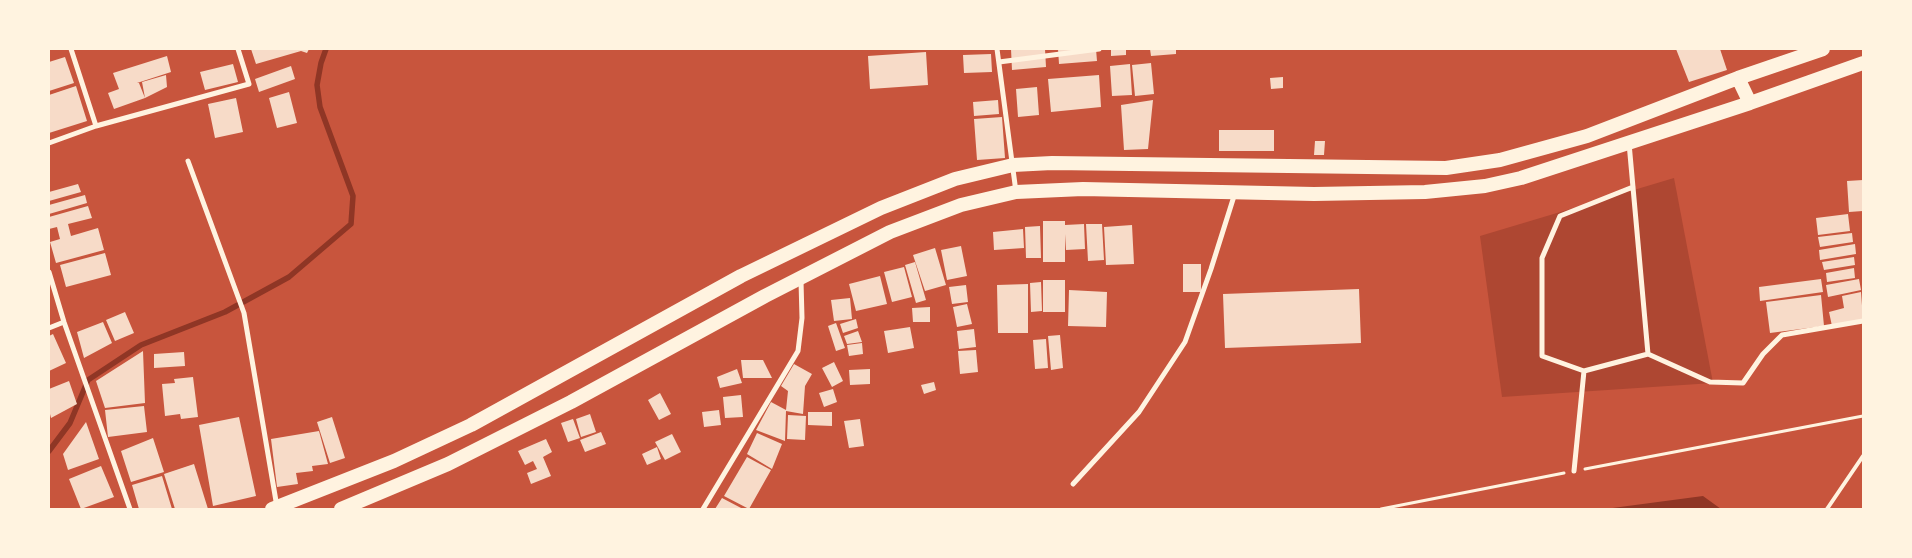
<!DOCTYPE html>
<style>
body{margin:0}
#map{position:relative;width:1912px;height:558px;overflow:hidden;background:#c8553d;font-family:"Public Sans",sans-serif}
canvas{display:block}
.frame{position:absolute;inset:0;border:50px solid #fff3e0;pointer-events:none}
</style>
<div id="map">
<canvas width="1912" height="558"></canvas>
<div class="frame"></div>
</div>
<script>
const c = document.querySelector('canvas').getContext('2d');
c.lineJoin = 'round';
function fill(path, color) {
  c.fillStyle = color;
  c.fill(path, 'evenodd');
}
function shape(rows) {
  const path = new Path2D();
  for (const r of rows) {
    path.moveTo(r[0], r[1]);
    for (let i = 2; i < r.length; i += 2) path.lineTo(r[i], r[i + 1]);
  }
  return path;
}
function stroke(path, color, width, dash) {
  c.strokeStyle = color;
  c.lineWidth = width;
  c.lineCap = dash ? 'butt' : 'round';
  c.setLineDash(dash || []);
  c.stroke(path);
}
fill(shape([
 [1674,178,1713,383,1502,397,1480,236]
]), '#ae4732');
fill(shape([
 [1703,496,1721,509,1605,509]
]), '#8f3625');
stroke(shape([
 [49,451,70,423,88,380,141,345,225,312,289,277,351,224,353,196,320,107,317,85,321,63,326,49]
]), '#8f3625', 5.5);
fill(shape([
 [251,49,309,49,307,53,301,51,256,64],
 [1011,49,1045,49,1046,67,1012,70],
 [1058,49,1096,49,1097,61,1059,64],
 [1111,49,1126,49,1126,55,1111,56],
 [1150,49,1176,49,1176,54,1151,56],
 [1676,49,1720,49,1727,70,1689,82],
 [926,52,928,85,870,89,868,56],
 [991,54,992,72,964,73,963,55],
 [167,56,171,72,137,83,139,83,145,98,114,109,108,93,119,89,113,73],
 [65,57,74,83,49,91,49,62],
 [1151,63,1154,94,1135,96,1132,65],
 [233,64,238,82,205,90,200,72],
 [1130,64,1132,95,1112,96,1110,66],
 [291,66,295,79,259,92,255,79],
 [166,75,167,87,145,98,142,82],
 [1099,75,1101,107,1051,112,1048,79],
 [1283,77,1283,88,1271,89,1270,78],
 [76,86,87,121,49,133,49,95],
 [1037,87,1039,115,1018,117,1016,89],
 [289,92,297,123,277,128,269,98],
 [236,98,243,132,215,138,208,104],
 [998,100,999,114,974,116,973,102],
 [1153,100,1148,149,1124,150,1121,105],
 [1002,117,1005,158,977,160,974,119],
 [1219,130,1274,130,1274,151,1219,151],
 [1315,141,1325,141,1324,155,1314,155],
 [1863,180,1863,211,1849,212,1847,181],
 [78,184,81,192,49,201,49,192],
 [85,195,87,203,49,214,49,205],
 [88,206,92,218,68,224,71,236,98,228,104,250,56,263,50,242,60,239,57,227,49,229,49,217],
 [1848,214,1850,231,1818,235,1816,218],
 [1043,221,1065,221,1065,225,1084,224,1085,249,1066,250,1065,234,1065,262,1043,262],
 [1086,224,1102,224,1104,260,1088,261],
 [1132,225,1134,264,1106,265,1104,227],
 [1040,226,1041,258,1026,258,1025,227],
 [1023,229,1024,248,994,250,993,232],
 [1852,233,1853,242,1820,247,1818,237],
 [1855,244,1856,254,1820,260,1819,250],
 [961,246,967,276,947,280,941,250],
 [935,248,946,285,925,291,913,255],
 [105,253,111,275,66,287,60,265],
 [1854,257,1855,265,1824,270,1822,262],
 [915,262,926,300,916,303,905,265],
 [1183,264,1201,264,1201,292,1183,292],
 [904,267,912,297,892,302,884,272],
 [1854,268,1855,278,1827,282,1826,273],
 [880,276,887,304,856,311,849,284],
 [1821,279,1823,292,1760,301,1759,287],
 [1859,279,1861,290,1828,297,1826,285],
 [1043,280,1065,280,1065,312,1043,312],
 [1041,282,1042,311,1031,312,1030,283],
 [1028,284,1028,333,998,333,997,285],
 [966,285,968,302,952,304,949,287],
 [1359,289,1361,343,1225,348,1223,294],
 [1069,290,1107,292,1106,327,1068,326],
 [1861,292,1863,319,1832,326,1829,312,1844,308,1842,296],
 [1821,295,1824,326,1770,333,1766,302],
 [850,298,852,319,834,321,831,300],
 [967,304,972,324,957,327,953,307],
 [930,307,930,322,913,322,912,308],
 [125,312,134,333,115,341,106,320],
 [856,319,858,328,843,333,840,324],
 [103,322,112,343,84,358,77,332],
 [836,323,845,348,836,351,828,326],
 [910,327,914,348,888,353,884,331],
 [974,329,976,347,959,349,957,331],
 [858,331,862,342,847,344,844,336],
 [53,334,66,363,49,371,49,336],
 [1060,335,1063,368,1051,370,1048,336],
 [1046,339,1048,368,1035,369,1033,340],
 [862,343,863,354,849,356,847,345],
 [976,350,978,372,960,374,958,351],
 [143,351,145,403,105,408,96,381],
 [184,352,185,366,154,368,154,354],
 [741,360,763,360,772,378,743,378],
 [834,362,843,381,832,387,822,368],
 [794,364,812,374,805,386,803,414,786,411,785,441,756,430,771,402,786,410,788,391,781,386],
 [737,369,742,383,720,388,717,377],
 [870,369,870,384,850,385,849,370],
 [193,377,198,417,181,419,180,414,165,416,162,384,175,383,174,379],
 [69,381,77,404,51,418,49,410,49,389],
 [934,382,936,390,924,394,921,385],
 [833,389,837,402,824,407,819,393],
 [660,393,671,414,659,420,648,400],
 [741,395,743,417,725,418,723,397],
 [144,406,147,432,108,437,105,410],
 [719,410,721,425,704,427,702,412],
 [808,412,832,412,832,426,808,425],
 [590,414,596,432,581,437,576,419],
 [788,415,806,416,805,440,787,439],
 [239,417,256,496,213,506,199,425],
 [332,417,345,458,330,463,317,422],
 [573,419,580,438,568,442,561,423],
 [860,419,864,446,849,448,844,421],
 [86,422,99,459,68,470,63,454],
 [319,431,328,464,312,466,313,471,296,473,298,484,277,487,271,439],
 [601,432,606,444,585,452,580,440],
 [757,433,782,444,772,469,747,454],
 [672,434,681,452,665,460,655,442],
 [153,438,164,472,131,482,121,451],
 [546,439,552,452,543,457,551,476,531,484,527,473,537,469,533,461,525,465,518,451],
 [657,447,661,459,647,465,642,454],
 [747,457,771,470,749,509,724,496],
 [194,464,208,509,175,509,164,474],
 [101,466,114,497,81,509,69,479],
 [162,476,172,509,139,509,132,485],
 [722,498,743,509,715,509]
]), '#f7dbc8');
stroke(shape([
 [1585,469,1863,416],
 [1381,509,1564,473]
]), '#fff3e0', 3);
stroke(shape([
 [1827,509,1863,456]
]), '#fff3e0', 4);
stroke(shape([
 [71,49,96,126,249,84,238,49],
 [997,49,1016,192],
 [999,62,1099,49],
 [49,143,96,126],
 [1629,143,1648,354],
 [188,161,244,313,277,507],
 [1633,187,1560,216,1542,258,1542,356,1584,371,1648,354,1710,382,1743,383,1763,354,1782,335,1863,321],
 [49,272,64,322,130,509],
 [49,328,64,322],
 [1574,471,1584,371],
 [1073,484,1139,412,1185,342,1211,269,1235,193],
 [703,509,798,351,802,318,801,281]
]), '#fff3e0', 5);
stroke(shape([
 [1738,78,1750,103],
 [272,509,394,461,471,425,741,276,881,208,955,179,1013,165,1052,163,1446,168,1500,160,1587,136,1738,78,1823,49],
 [341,509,448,464,571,402,765,296,890,232,961,205,1016,192,1083,189,1314,194,1425,192,1485,186,1521,178,1750,103,1863,63]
]), '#fff3e0', 14);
</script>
